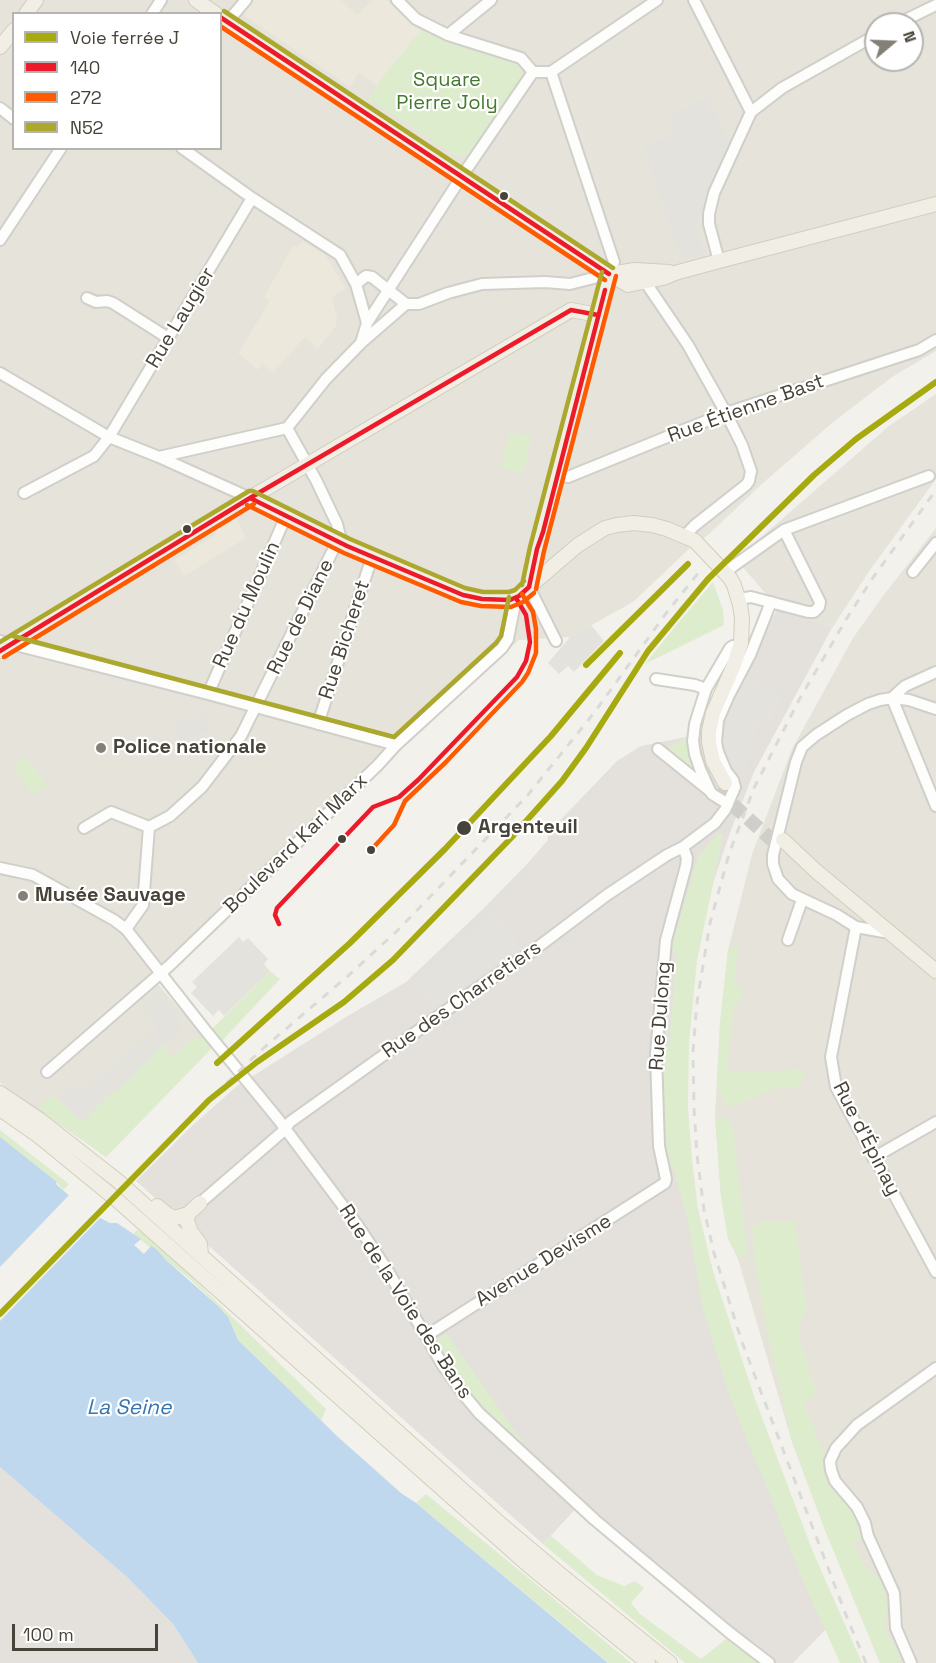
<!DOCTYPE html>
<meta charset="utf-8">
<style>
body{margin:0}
#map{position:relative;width:936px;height:1663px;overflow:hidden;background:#f2f1ec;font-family:"Space Grotesk",sans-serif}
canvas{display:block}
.legend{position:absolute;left:12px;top:12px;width:210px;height:138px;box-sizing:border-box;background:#fff;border:2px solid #b6b4af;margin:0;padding:8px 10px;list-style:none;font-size:18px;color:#484338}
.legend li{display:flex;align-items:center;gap:12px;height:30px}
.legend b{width:30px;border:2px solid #b6b4af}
.north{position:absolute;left:864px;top:12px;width:60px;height:60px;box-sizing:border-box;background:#fff;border:2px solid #b6b4af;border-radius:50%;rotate:71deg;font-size:16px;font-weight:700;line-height:24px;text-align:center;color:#484338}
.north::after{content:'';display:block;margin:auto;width:21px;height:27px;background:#848077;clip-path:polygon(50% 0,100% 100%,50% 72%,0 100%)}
.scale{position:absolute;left:12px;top:1624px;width:146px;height:27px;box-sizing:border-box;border:3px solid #484338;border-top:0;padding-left:8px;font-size:18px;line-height:21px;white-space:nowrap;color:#484338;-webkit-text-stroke:4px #fff;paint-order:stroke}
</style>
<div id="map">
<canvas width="936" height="1663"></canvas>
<ul class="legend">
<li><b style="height:8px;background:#a6aa0e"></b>Voie ferrée J</li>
<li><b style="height:8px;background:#ed1b2a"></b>140</li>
<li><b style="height:8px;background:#ff5a00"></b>272</li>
<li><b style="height:8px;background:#aca82e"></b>N52</li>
</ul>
<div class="north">N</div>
<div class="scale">100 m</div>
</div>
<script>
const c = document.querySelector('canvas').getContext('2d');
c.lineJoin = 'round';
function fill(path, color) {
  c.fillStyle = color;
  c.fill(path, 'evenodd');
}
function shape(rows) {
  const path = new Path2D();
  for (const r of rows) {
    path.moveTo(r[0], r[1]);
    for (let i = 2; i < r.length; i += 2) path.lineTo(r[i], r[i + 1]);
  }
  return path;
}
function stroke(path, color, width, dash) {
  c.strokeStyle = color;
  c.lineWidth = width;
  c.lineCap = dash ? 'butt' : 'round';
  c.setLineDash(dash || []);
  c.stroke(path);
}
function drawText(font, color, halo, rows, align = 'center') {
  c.font = font + ' "Space Grotesk",sans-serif';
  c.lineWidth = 4.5;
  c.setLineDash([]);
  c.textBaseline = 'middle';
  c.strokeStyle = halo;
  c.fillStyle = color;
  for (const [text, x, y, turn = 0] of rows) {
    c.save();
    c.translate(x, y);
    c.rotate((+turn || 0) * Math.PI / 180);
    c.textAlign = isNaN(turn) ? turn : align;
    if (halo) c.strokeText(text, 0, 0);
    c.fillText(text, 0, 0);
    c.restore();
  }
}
fill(shape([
 [0,0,936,0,936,351,892,377,832,423,763,483,708,535,689,549,633,602,570,637,519,640,417,732,156,982,213,1047,106,1157,0,1083],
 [14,14,220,14,220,148,14,148],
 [876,24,912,24,912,60,876,60],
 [936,394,936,479,870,570,832,628,778,608,736,559,889,426],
 [936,528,936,1663,880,1663,825,1530,792,1442,738,1259,728,1238,721,1197,715,1117,720,1023,728,950,752,854,792,749,853,638,883,596]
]), '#e5e3da');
fill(shape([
 [778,608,832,628,754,772,731,830,715,877,694,960,682,1117,703,1257,832,1623,793,1663,775,1663,582,1502,543,1544,136,1181,193,1125,237,1086,346,1017,406,982,483,909,527,864,548,840,547,834,617,761,641,746,706,733],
 [0,1467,127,1577,173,1624,198,1663,0,1663]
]), '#e4e1dc');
fill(shape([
 [254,0,341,0,357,15,373,0,387,0,417,28,422,30,410,47,388,70,377,86,359,73,350,87,246,17,245,10],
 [302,241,325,255,346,288,332,297,337,319,336,326,318,349,305,337,273,373,262,364,258,370,238,353,270,301,264,297,293,246,297,248],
 [236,519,246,538,184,576,174,560,216,535,215,531]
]), '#ece9dc');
fill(shape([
 [422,30,441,39,517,63,523,75,470,154,457,157,368,99,388,70,409,47,408,45],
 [510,432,532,437,523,473,501,468],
 [713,582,723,610,724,625,645,664,674,628],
 [690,736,695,771,693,772,665,749],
 [26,757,47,785,34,795,13,767],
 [717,834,723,835,697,961,689,1043,688,1108,692,1159,698,1209,713,1271,755,1399,813,1552,862,1663,840,1663,800,1574,767,1487,747,1440,727,1389,703,1308,687,1217,673,1167,665,1157,662,1057,669,1042,677,956,671,949,698,856],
 [739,946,734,981,744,995,734,1007,727,1070,781,1072,790,1069,806,1070,799,1088,775,1088,739,1104,727,1107,717,1087,720,1023,728,950],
 [270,971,280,979,221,1042,214,1034,212,1029],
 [202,1035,213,1047,106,1157,38,1108,47,1098,58,1098,81,1122,114,1090,117,1091,163,1045,172,1057,190,1041],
 [715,1117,724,1118,732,1123,748,1253,738,1259,728,1238,721,1197],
 [0,1130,69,1184,63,1190,57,1182,0,1138],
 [762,1221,795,1221,807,1311,797,1327,816,1393,804,1403,824,1453,834,1491,847,1505,856,1520,863,1538,853,1543,865,1567,878,1577,885,1588,887,1600,885,1631,903,1657,898,1663,880,1663,825,1530,792,1442,767,1329,755,1264,752,1229],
 [138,1229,172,1258,326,1409,321,1421,238,1340,228,1317,218,1306,190,1279,133,1234],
 [446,1333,529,1451,507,1433,469,1391,438,1344,440,1337],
 [426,1494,542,1589,631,1663,609,1663,416,1503],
 [551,1536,597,1575,624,1586,635,1581,644,1588,631,1603,640,1614,701,1659,726,1639,758,1663,685,1663,543,1544]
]), '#deecce');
fill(shape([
 [707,97,732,145,709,191,696,225,703,254,681,259,644,147,676,133,668,117],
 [591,625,604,641,574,672,568,666,559,674,548,663,570,637],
 [745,675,782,696,769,722,762,719,747,748,753,751,740,779,732,775,721,750,722,720],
 [204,707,211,730,180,739,176,724,203,716,201,708],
 [493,908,522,949,495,965,469,933],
 [466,931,494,966,434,1011,412,986],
 [239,937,243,942,248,938,268,959,264,964,270,971,224,1016,219,1010,213,1016,191,993,197,987,192,982],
 [671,949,677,955,669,1042,663,1037],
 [157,993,183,1025,116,1091,114,1090,81,1122,58,1098,70,1086,79,1095,158,1027,142,1006]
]), '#e4e2dd');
fill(shape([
 [0,1137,57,1182,56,1184,90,1214,91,1213,110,1223,117,1223,141,1239,134,1245,144,1254,151,1246,155,1248,166,1260,218,1306,228,1317,238,1340,338,1437,401,1493,416,1503,608,1663,198,1663,173,1624,127,1577,0,1467]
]), '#bfd8ed');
fill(shape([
 [71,1193,90,1211,102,1216,0,1321,0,1267]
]), '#f2f1ec');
stroke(shape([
 [721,787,733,805,781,848]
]), '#d0cec8', 14, [14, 7]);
const minor = shape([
 [397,0,416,19,448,35,521,58,533,72],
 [694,0,751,112],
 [152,14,161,0],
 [228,21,246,0],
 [897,24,936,5],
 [448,35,491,0],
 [533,72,551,72,657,0],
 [0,108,14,119],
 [182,148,252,198,340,255,356,284,367,323],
 [0,240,61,148],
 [719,261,709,224,709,214,714,193,751,112,782,88,876,35],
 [646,283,688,345,726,413,742,445,751,471,749,481,746,485,694,526,685,536],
 [356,284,366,276,372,277,406,304,419,304,448,293,482,284,545,282,570,284,609,274,614,262,551,72],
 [87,298,96,302,107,301,113,303,168,338],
 [361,343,367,323,462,176,533,72],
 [0,373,109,437,159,457,250,498],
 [159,457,287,428,326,379,361,343,406,304],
 [557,474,568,477,726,413,919,350,936,340],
 [24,493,94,456,109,437,252,198],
 [784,530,929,476],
 [725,572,784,530,820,602,819,607,814,612,808,612,751,597,739,599],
 [913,572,936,543],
 [529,587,556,641],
 [0,641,208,694,396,745],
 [656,679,695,685,706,689],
 [208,694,286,516],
 [892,698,936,806],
 [892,698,905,686,936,672],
 [318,724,372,557],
 [658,749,710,791,712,794,728,804],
 [710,791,700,769,695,754,693,741,695,724,706,689,730,648,733,646,736,647],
 [84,828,111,812,149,827],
 [0,868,33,875,114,920,126,929,206,1031,278,1119,358,1226,388,1271,442,1364,464,1395,479,1413,595,1520,730,1633,769,1663],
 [856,927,831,1057,836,1087,936,1272],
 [126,929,143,905,149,827,170,816,202,787,241,736,340,536,337,524,316,480,287,428],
 [884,932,856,927,837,915,792,894,778,879,773,864,773,855,796,762,802,747,816,735,847,715,868,704,880,700,892,698,909,700,936,709],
 [788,940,802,900],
 [47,1072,169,966,378,765,396,745,502,648,508,639,516,598],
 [873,1158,936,1122],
 [200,1203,281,1133,290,1122,472,992,534,950,607,895,667,855,683,847,715,823,725,810,735,787,733,780,726,771,718,752,716,742,718,720,729,695,750,655,771,602],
 [426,1336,665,1183,666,1179,659,1146,656,1054,666,940,686,866,687,858,683,847],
 [911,1663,896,1628,894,1593,868,1536,865,1523,857,1507,835,1481,831,1470,830,1461,836,1448,857,1425,936,1368]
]);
const major = shape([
 [196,0,216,14],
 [26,14,36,0],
 [220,17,609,274,628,285,663,278,675,273,719,261,936,204],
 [0,47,14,30],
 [609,274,635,270,669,272],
 [250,498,354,549,463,595,482,599,503,600,516,598,578,545,605,528,617,525,634,523,652,525,667,529,695,541,730,578,734,585,740,605,742,618,741,643,734,665,713,713,709,731,709,742,713,761,725,783],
 [529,587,537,549,609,274],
 [0,651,250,498,571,310,598,315],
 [783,840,816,871,936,971],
 [0,1093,40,1120,118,1181,496,1520,560,1574,670,1663],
 [0,1109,40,1137,117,1200,528,1565,648,1663],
 [157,1206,168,1215,175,1218,188,1214,200,1203],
 [188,1214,187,1221,191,1232,200,1244,201,1254]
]);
stroke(minor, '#d0cfca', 14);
stroke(major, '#d3ceba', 16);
stroke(minor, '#fdfdfc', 10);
stroke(major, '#f1eee5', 14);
stroke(shape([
 [192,1116,259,1052,349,975,397,931,527,796,594,713,667,612,700,571],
 [866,1663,846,1615,742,1342,714,1253,704,1210,697,1155,694,1109,693,1052,697,1002,710,923,729,854,754,788,799,700,847,618,872,579,936,490]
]), '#dadad9', 3, [8, 8]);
stroke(shape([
 [220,17,609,274],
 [250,498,347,546,463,595,482,599,510,600,519,596,529,587],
 [529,587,537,549,543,532,605,290],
 [0,651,250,498,571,310,598,315],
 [279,924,275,915,277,908,373,807,399,797,418,780,517,677,526,661,530,642,526,615,516,598]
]), '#ed1b2a', 4.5);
stroke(shape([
 [220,26,605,280],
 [247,505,344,553,461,602,481,606,511,607,523,602,534,593],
 [536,589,544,551,616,276],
 [4,657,254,504],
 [371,850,394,825,405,801,446,762,522,682,528,673,536,653,536,629,533,612,522,594]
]), '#ff5a00', 4.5);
stroke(shape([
 [224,11,613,268],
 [522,585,530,547,602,272],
 [13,636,394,737,496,643,501,636,509,597],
 [0,642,249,491,253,491,350,539,465,588,483,592,509,592,515,590,524,581]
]), '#aca82e', 4.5);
stroke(shape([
 [586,665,688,564],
 [217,1063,350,943,445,849,551,736,620,653],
 [0,1314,209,1100,257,1062,344,1002,393,960,511,838,562,781,586,748,648,651,708,579,814,475,856,439,936,382]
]), '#a6aa0e', 6);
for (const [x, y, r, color] of [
 [504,196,5,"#484338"],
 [187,529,5,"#484338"],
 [101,748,6,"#848077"],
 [464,828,8,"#484338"],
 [342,839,5,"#484338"],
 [371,850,5,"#484338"],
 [23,896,6,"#848077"]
]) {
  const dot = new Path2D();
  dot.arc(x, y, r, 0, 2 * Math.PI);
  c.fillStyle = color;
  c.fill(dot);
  stroke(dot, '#fff', 2);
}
drawText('20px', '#45792d', '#fff', [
 ["Square",447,81],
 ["Pierre Joly",447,104]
]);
drawText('20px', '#484338', '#fff', [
 ["Rue Laugier",181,318,-59],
 ["Rue Étienne Bast",746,409,-20],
 ["Rue du Moulin",247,605,-66],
 ["Rue de Diane",301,617,-64],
 ["Rue Bicheret",345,640,-72],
 ["Boulevard Karl Marx",296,844,-44],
 ["Rue des Charretiers",462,1000,-35],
 ["Rue Dulong",661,1016,-86],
 ["Rue d'Épinay",866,1139,63],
 ["Avenue Devisme",544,1261,-32],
 ["Rue de la Voie des Bans",405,1302,57]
]);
drawText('bold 20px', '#484338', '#fff', [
 ["Police nationale",113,748],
 ["Musée Sauvage",35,896]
], 'left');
drawText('bold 20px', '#484338', '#fff', [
 ["Argenteuil",478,828]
], 'left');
drawText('italic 21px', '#3475b2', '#fff', [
 ["La Seine",129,1408]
]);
</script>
